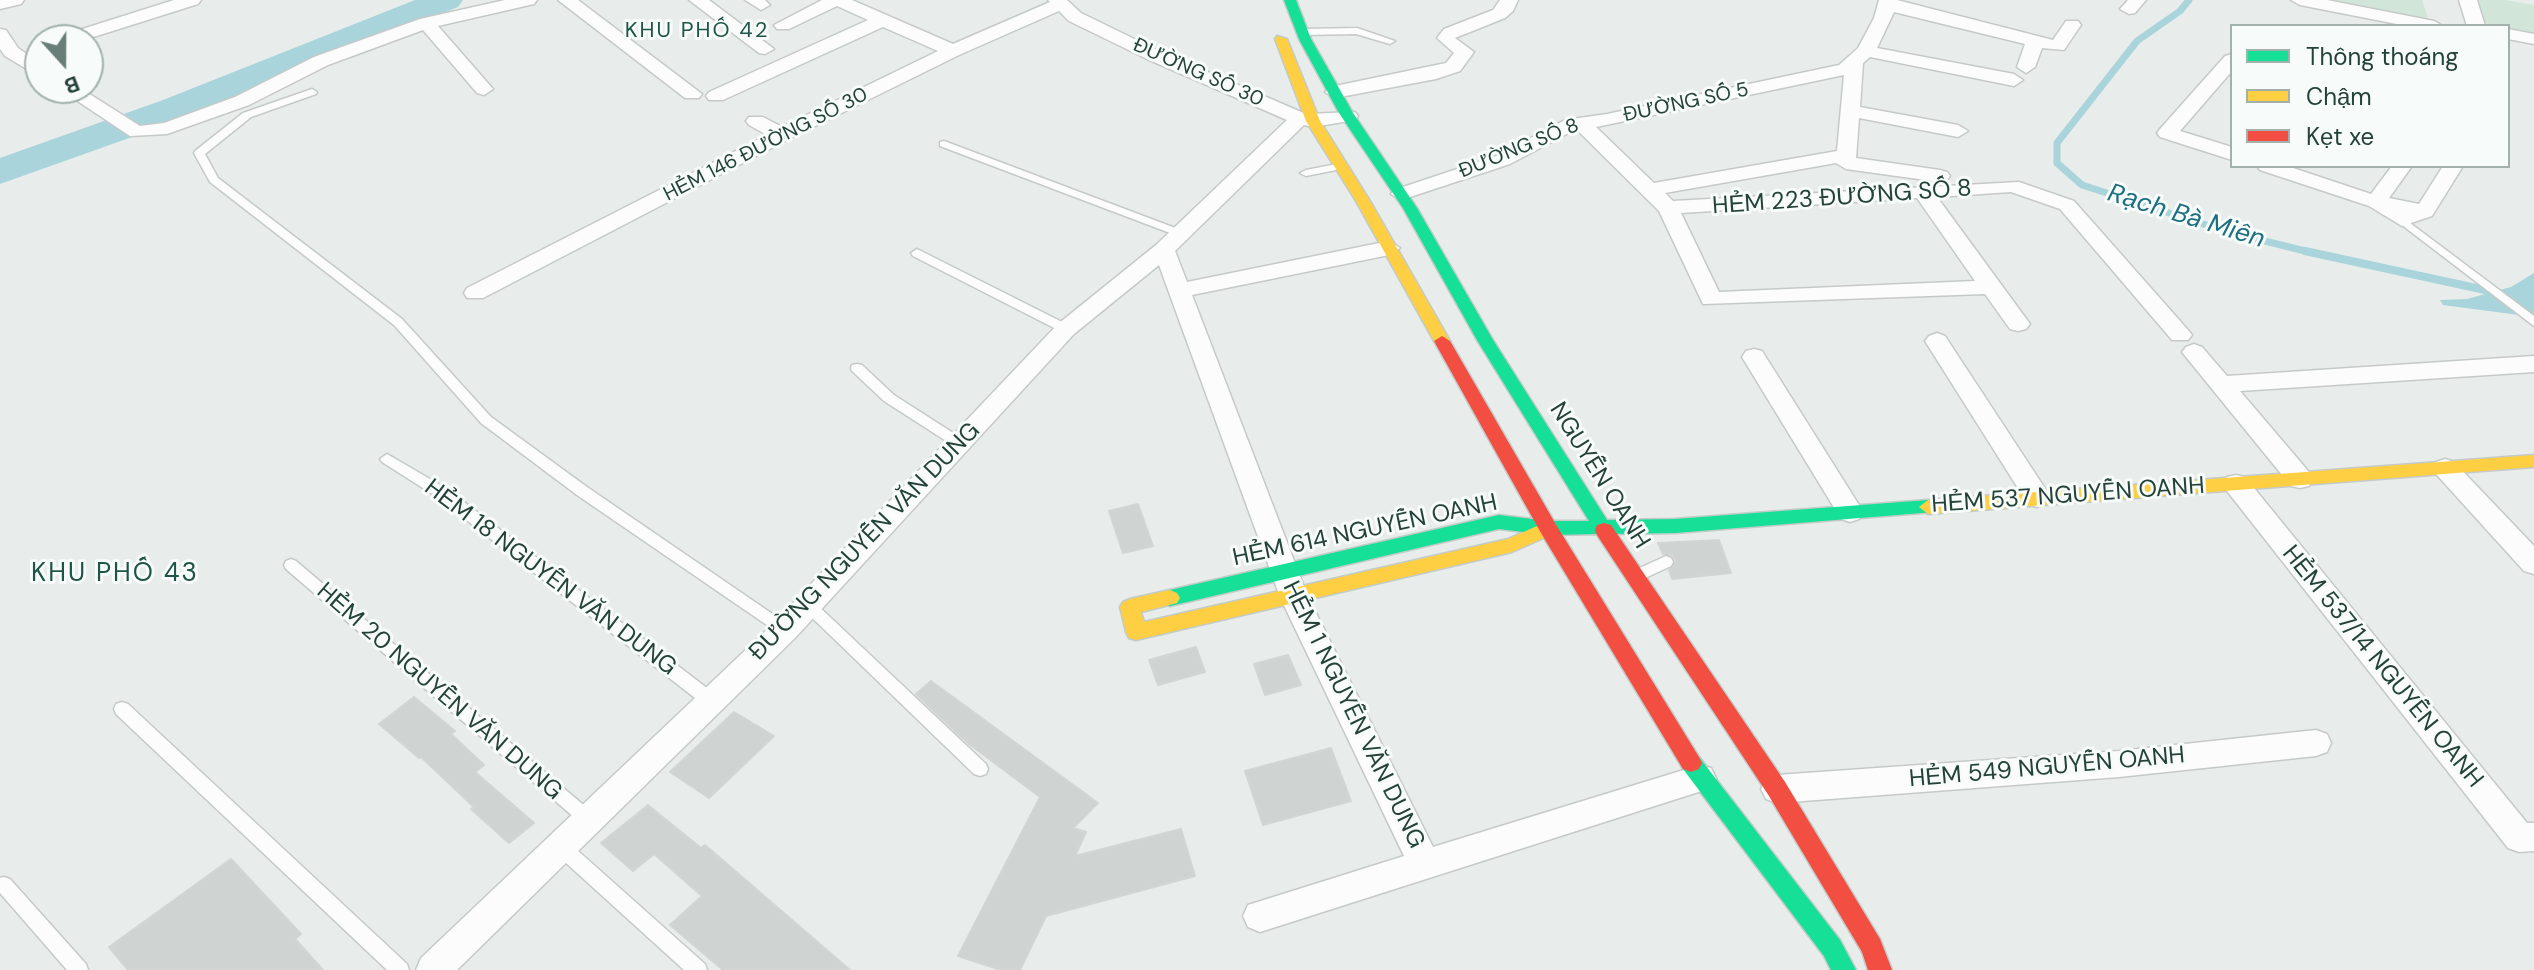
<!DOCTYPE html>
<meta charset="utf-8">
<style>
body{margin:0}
#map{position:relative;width:2534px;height:970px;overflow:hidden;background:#e8edeb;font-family:"DM Sans",sans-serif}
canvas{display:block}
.legend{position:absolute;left:2230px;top:24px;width:280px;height:144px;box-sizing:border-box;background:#f7fbf9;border:2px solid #a3b1ad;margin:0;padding:10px 14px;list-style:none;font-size:24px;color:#24423a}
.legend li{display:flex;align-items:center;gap:16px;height:40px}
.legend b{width:40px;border:2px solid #a3b1ad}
.north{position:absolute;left:24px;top:24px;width:80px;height:80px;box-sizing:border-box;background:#f7fbf9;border:2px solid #a3b1ad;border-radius:50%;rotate:159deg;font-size:22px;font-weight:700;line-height:32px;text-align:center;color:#24423a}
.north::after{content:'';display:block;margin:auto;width:28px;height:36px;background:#697e78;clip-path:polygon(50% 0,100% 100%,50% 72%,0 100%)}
</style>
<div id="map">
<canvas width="2534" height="970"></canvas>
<ul class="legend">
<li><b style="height:10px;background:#16e098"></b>Thông thoáng</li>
<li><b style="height:10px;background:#ffcf43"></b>Chậm</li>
<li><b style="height:10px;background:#f24e42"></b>Kẹt xe</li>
</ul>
<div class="north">B</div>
</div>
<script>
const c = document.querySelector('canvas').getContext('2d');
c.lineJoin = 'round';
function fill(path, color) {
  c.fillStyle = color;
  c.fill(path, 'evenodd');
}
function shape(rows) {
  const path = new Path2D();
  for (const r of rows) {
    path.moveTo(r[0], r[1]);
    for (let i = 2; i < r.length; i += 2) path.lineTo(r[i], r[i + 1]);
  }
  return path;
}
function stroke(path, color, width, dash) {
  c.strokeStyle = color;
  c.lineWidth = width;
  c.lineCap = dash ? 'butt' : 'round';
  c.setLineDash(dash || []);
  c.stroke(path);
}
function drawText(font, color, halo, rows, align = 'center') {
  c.font = font + ' "DM Sans",sans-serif';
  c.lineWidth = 6;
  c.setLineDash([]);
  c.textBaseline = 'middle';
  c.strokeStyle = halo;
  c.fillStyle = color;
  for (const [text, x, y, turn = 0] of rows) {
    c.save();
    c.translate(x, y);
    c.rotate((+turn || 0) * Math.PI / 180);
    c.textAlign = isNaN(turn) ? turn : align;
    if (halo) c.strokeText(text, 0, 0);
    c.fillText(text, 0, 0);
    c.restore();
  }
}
fill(shape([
 [2318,0,2422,0,2428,17,2419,20],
 [2477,0,2505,0,2534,5,2534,35,2508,30,2508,26,2488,25,2483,20]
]), '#d1e6d8');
fill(shape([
 [2534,273,2534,317,2443,305,2440,300,2467,299,2511,287]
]), '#a9d4db');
stroke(shape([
 [2189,0,2180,11,2137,41,2057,143,2057,163,2082,185,2225,231,2313,253]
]), '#a9d4db', 7);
stroke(shape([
 [2305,251,2499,293]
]), '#a9d4db', 8);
fill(shape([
 [415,0,463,0,458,7,191,116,0,184,0,158,163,100,415,0]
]), '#a9d4db');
const building = shape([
 [1138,504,1153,546,1123,553,1109,511,1138,504],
 [1719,540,1731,573,1672,579,1669,570,1676,561,1672,555,1663,554,1658,543,1719,540],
 [1196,647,1205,672,1158,685,1149,660,1196,647],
 [1288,655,1301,685,1265,695,1254,664,1288,655],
 [931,681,1098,803,1073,828,1086,832,1075,856,1181,829,1195,876,1046,916,1020,970,1001,970,958,956,1040,797,969,744,916,694,931,681],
 [414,697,455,731,451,734,484,765,475,772,534,823,509,843,471,809,474,807,421,757,419,758,379,724,414,697],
 [734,712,774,736,709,798,670,772,734,712],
 [1331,748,1351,801,1263,825,1245,771,1331,748],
 [648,805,701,848,705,845,850,970,723,970,670,925,702,896,654,854,633,871,601,843,648,805],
 [231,859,301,934,295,939,323,970,128,970,109,947,231,859]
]);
fill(building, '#cfd4d2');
stroke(building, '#d1d6d4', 2);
const lane = shape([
 [1357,28,1395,41,1390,44,1356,34,1303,35,1298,32,1303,29,1357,28],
 [312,89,317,92,316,94,251,117,205,154,218,178,402,319,491,417,587,487,790,626,793,630,790,634,785,636,780,634,577,495,481,423,394,325,210,182,194,153,195,151,243,113,312,89],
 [944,141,1186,232,1188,234,1186,236,1178,236,940,146,940,142,944,141],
 [1342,163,1346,164,1346,168,1306,176,1300,173,1306,170,1342,163],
 [2402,217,2534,316,2534,326,2398,222,2396,220,2402,217],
 [917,249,1070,326,1072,329,1070,332,1062,332,913,256,911,253,917,249],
 [857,364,862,365,894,395,964,440,966,443,964,446,954,446,884,401,852,371,851,368,852,365,857,364],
 [387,454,447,489,716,695,718,700,716,705,710,707,704,705,437,497,382,462,380,459,387,454],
 [1666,556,1671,558,1673,562,1671,566,1643,579,1633,579,1631,575,1633,571,1666,556],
 [291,559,296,561,594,814,597,819,594,824,588,827,582,824,286,569,284,565,286,561,291,559],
 [808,599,813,601,986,764,988,769,986,774,980,776,974,774,803,609,800,605,803,601,808,599],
 [122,702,128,704,407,964,409,970,387,970,116,714,114,709,116,704,122,702],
 [561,839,567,841,705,964,707,970,684,970,555,853,552,847,555,841,561,839],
 [4,877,10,879,86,964,88,970,67,970,0,893,0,878,4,877]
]);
const street = shape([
 [0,0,24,0,21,4,0,9,0,0],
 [174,0,201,0,198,4,84,40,57,40,60,36,174,0],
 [505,0,537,0,534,4,438,26,493,89,484,95,477,93,423,30,328,65,249,105,167,134,130,136,58,88,80,88,140,126,164,123,235,97,314,57,420,19,505,0],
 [558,0,578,0,702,94,699,98,685,98,558,0],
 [689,0,709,0,774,49,765,54,759,53,689,0],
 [745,0,765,0,770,5,761,10,745,0],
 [822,0,852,0,953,44,1050,2,1048,0,1067,0,1081,13,1159,51,1306,114,1355,112,1358,116,1355,120,1313,127,1304,125,1175,251,1187,282,1389,241,1400,248,1389,255,1192,295,1308,597,1433,847,1700,765,1711,768,1716,778,1711,788,1260,932,1248,927,1243,916,1248,905,1404,856,1280,597,1159,265,1074,334,795,638,457,970,416,970,421,958,775,622,1058,324,1156,245,1287,120,1147,59,1069,21,1059,11,959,55,789,139,483,298,467,298,464,293,467,288,767,135,749,125,746,121,749,117,763,117,782,127,938,51,883,27,723,100,709,100,706,96,709,92,868,20,837,6,789,29,777,29,774,25,822,0],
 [1500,0,1518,0,1513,11,1505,18,1455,38,1474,52,1460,71,1436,79,1335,98,1325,92,1335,86,1446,63,1454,53,1437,38,1444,29,1493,10,1500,0],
 [1879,0,1897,0,2053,40,2066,21,2078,21,2081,25,2064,50,2042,48,2035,67,2026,73,2017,67,2025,44,1894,12,1877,48,2014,74,2023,80,2014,86,1870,57,1863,63,1860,107,1958,125,1968,131,1958,137,1859,118,1856,158,1940,170,1947,172,1950,176,1947,180,1940,182,1846,169,1836,163,1665,193,1673,201,2019,182,2074,201,2188,330,2192,335,2188,340,2172,340,2060,209,2011,192,1937,197,2030,324,2026,329,2018,331,2010,329,1985,294,1703,304,1659,211,1576,129,1510,164,1401,200,1391,194,1394,190,1496,156,1565,120,1607,114,1839,65,1858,48,1874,18,1879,0],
 [1844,75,1837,151,1654,183,1596,127,1844,75],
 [1917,198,1975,281,1719,292,1681,213,1917,198],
 [2128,0,2146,0,2135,13,2129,14,2120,9,2128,0],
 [2291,0,2327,0,2434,21,2443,26,2407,26,2300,5,2291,0],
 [2459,0,2477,0,2485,26,2467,26,2459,0],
 [0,29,6,30,18,48,40,63,40,77,5,56,0,49,0,29],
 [2508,29,2534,34,2534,44,2508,39,2508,29],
 [2232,54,2232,71,2180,131,2232,147,2232,160,2160,137,2157,133,2160,129,2225,56,2232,54],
 [2257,166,2287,166,2371,194,2392,166,2412,166,2389,198,2419,204,2443,166,2463,166,2432,216,2402,226,2369,206,2260,170,2257,166],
 [1937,333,1945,336,2046,490,2050,497,2046,504,2037,507,2028,504,1925,341,1929,336,1937,333],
 [2194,344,2202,347,2227,376,2534,356,2534,372,2240,391,2309,472,2313,479,2309,486,2300,488,2291,486,2186,357,2182,352,2186,347,2194,344],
 [1754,349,1762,351,1859,505,1863,512,1859,519,1850,522,1841,519,1742,357,1746,351,1754,349],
 [2445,459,2454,462,2534,546,2534,574,2524,571,2436,474,2432,468,2436,462,2445,459],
 [2236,475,2245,477,2527,823,2534,823,2534,851,2519,852,2508,848,2227,491,2223,484,2227,477,2236,475],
 [2316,730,2327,734,2331,743,2327,752,2316,756,2119,777,1777,803,1766,799,1761,789,1766,779,1777,775,2119,751,2316,730]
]);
const fast = shape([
 [1284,0,1296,0,1311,39,1353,113,1417,208,1493,340,1607,520,1675,519,1928,500,1937,507,1934,512,1675,533,1611,534,1604,537,1597,534,1548,535,1499,529,1170,606,1163,603,1160,598,1163,593,1170,590,1499,515,1548,521,1589,521,1477,340,1403,208,1339,113,1299,39,1284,0],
 [1691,754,1699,757,1840,940,1856,970,1831,970,1824,956,1683,769,1680,763,1683,757,1691,754]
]);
const slow = shape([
 [1277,36,1287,39,1320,121,1370,201,1450,341,1448,345,1442,346,1434,341,1356,201,1306,121,1275,39,1277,36],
 [2534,455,2534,467,1928,514,1919,507,1928,500,2534,455],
 [1548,521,1555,523,1557,528,1555,533,1512,552,1136,640,1129,638,1126,632,1120,607,1123,602,1130,599,1170,590,1177,593,1180,598,1177,603,1141,612,1144,622,1508,539,1548,521]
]);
const jam = shape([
 [1442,336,1450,341,1555,523,1699,757,1702,763,1699,769,1691,772,1683,769,1541,533,1434,341,1442,336],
 [1604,523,1611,525,1785,782,1880,939,1892,970,1868,970,1862,952,1769,796,1597,535,1595,530,1597,525,1604,523]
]);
stroke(lane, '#c5cac8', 3);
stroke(street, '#c5cac8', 3);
stroke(fast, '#c3cbc8', 3);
stroke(slow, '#c3cbc8', 3);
stroke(jam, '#c3cbc8', 3);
fill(lane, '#fcfcfc');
fill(street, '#fcfcfc');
fill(fast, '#16e098');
fill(slow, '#ffcf43');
fill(jam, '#f24e42');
drawText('20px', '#24423a', '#f7fbf9', [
 ["ĐƯỜNG SỐ 30",1198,73,24],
 ["ĐƯỜNG SỐ 5",1686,103,-12],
 ["HẺM 146 ĐƯỜNG SỐ 30",766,145,-27],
 ["ĐƯỜNG SỐ 8",1519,149,-22]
]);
c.letterSpacing = '2px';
drawText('22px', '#1f5548', '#f7fbf9', [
 ["KHU PHỐ 42",697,31]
]);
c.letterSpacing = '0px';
drawText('24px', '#24423a', '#f7fbf9', [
 ["HẺM 223 ĐƯỜNG SỐ 8",1842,198,-4],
 ["NGUYỄN OANH",1599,476,58],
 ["HẺM 537 NGUYỄN OANH",2068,496,-4],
 ["HẺM 614 NGUYỄN OANH",1365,531,-12],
 ["ĐƯỜNG NGUYỄN VĂN DUNG",865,542,-46],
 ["HẺM 18 NGUYỄN VĂN DUNG",550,578,37],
 ["HẺM 537/14 NGUYỄN OANH",2382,667,51],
 ["HẺM 20 NGUYỄN VĂN DUNG",439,692,41],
 ["HẺM 1 NGUYỄN VĂN DUNG",1353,715,64],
 ["HẺM 549 NGUYỄN OANH",2047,768,-5]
]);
drawText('italic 26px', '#1c6f80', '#f7fbf9', [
 ["Rạch Bà Miên",2186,217,17]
]);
c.letterSpacing = '2px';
drawText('26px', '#1f5548', '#f7fbf9', [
 ["KHU PHỐ 43",115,574]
]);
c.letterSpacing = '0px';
</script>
